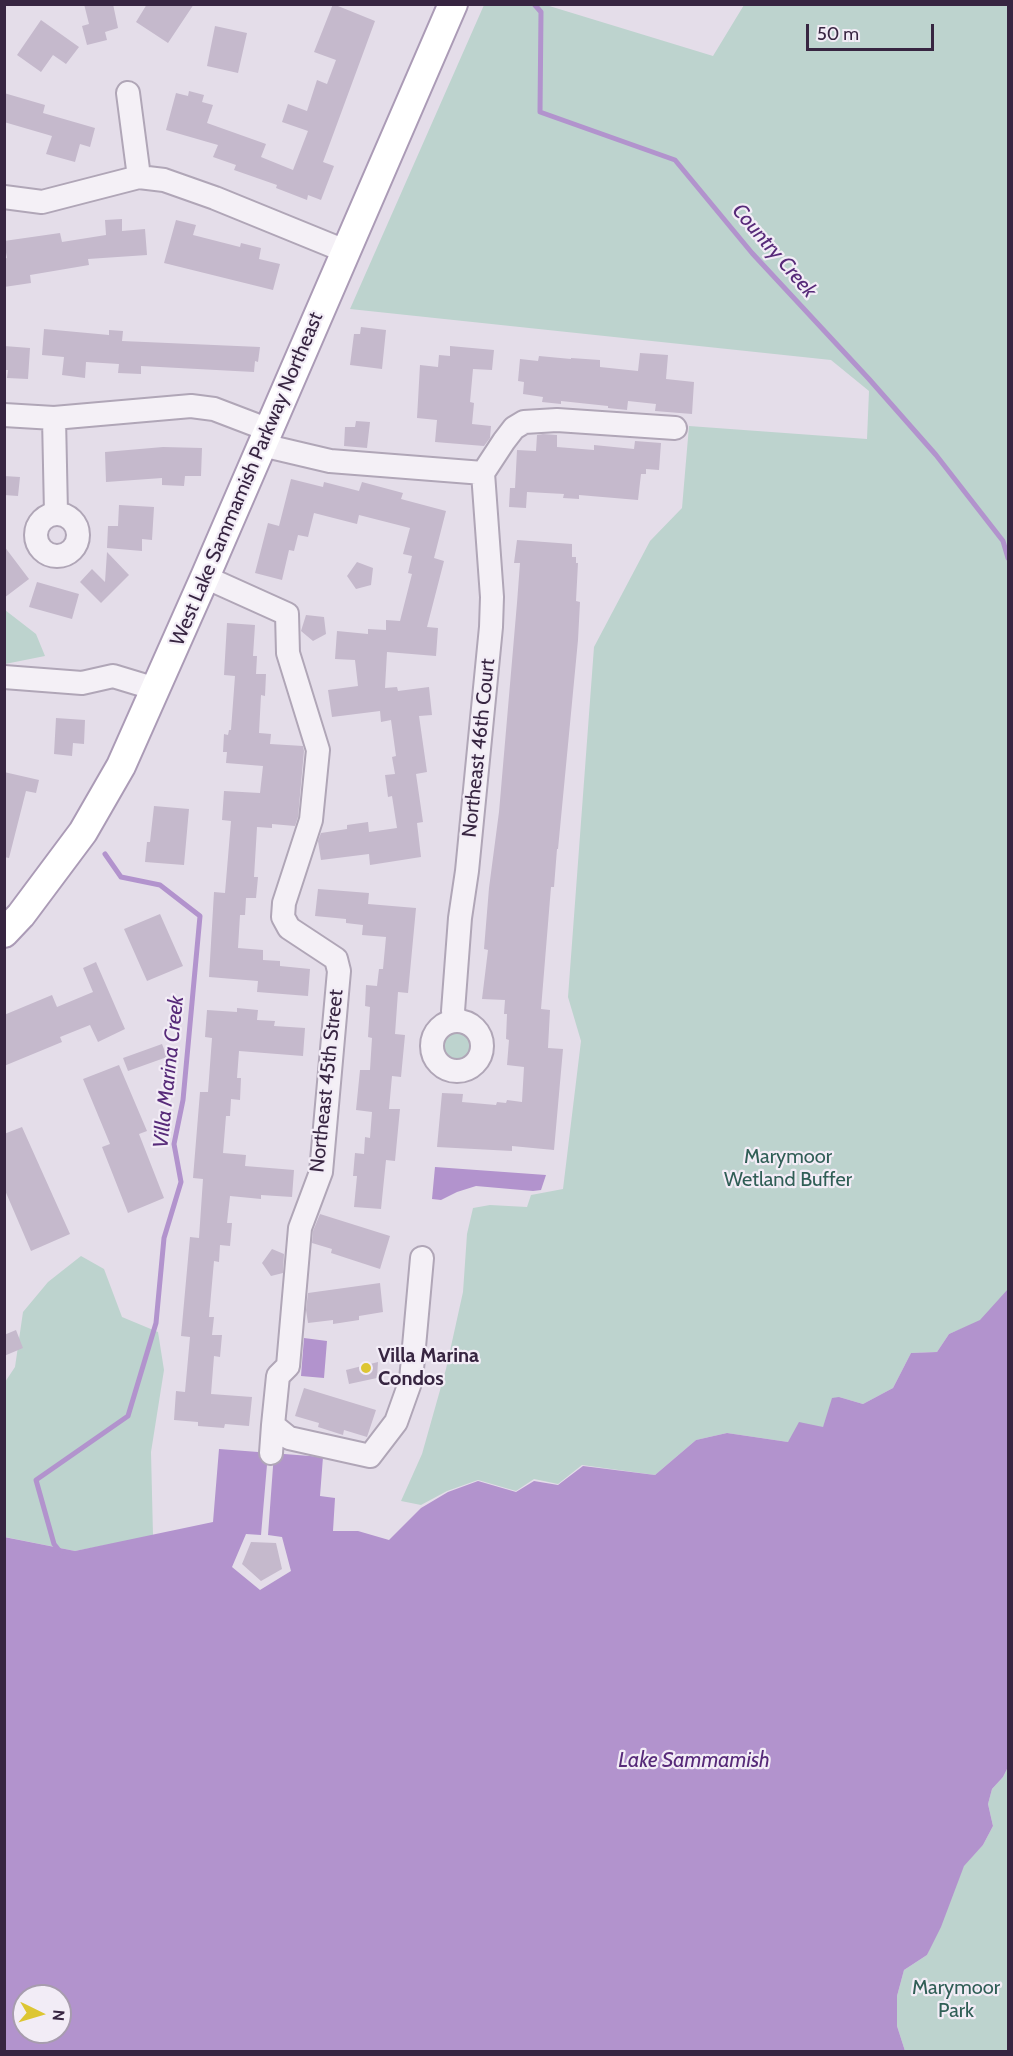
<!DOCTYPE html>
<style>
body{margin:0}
#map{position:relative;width:1013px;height:2056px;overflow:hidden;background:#e4dde9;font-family:Cabin,sans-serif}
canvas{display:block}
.frame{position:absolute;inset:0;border:6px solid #372541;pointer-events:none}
.north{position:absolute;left:12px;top:1984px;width:60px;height:60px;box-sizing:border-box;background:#f2ecf6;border:2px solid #a79cae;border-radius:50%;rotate:95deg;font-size:16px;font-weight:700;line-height:24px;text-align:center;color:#372541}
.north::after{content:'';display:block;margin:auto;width:21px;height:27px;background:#ddc633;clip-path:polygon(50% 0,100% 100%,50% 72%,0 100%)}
.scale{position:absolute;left:806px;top:24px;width:128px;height:27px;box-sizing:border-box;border:3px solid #372541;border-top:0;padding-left:8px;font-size:18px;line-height:21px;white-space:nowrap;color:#372541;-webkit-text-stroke:4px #f2ecf6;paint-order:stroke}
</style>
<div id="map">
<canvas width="1013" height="2056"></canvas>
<div class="frame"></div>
<div class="north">N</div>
<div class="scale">50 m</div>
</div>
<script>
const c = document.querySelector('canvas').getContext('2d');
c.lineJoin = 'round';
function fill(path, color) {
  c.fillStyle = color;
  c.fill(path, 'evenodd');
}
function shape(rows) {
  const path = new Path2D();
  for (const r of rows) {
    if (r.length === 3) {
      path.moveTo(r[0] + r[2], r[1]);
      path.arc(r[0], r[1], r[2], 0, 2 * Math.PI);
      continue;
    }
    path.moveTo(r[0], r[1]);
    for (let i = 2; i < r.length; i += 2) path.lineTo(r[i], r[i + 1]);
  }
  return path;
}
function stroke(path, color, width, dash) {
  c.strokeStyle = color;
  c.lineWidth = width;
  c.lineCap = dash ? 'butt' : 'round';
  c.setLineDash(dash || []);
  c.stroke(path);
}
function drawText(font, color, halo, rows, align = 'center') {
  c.font = font + ' Cabin,sans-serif';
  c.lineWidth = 4.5;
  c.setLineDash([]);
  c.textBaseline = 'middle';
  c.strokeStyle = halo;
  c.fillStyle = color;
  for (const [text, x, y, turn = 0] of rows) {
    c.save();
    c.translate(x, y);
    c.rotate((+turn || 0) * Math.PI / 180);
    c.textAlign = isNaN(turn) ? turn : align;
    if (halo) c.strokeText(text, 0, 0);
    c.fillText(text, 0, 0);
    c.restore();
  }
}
fill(shape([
 [484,5,546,5,713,56,744,5,1008,5,1008,1350,980,1321,949,1334,937,1352,911,1353,893,1388,863,1404,839,1397,823,1427,788,1442,727,1433,696,1440,655,1475,582,1465,558,1484,534,1479,516,1491,478,1480,447,1491,421,1505,401,1501,422,1454,446,1369,463,1292,467,1234,473,1208,490,1205,527,1207,531,1195,563,1189,581,1041,568,997,594,647,650,541,682,508,689,426,867,439,869,391,831,360,350,309],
 [5,610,36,634,45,656,5,664],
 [457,1046,13],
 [81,1256,104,1269,122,1317,158,1332,164,1370,151,1452,153,1536,75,1551,5,1537,5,1382,15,1367,23,1312,48,1282],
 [1008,1767,1008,2051,905,2051,897,2026,897,1996,904,1970,927,1955,964,1865,983,1845,993,1826,988,1804,992,1789,1003,1777]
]), '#bdd3ce');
fill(shape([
 [435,1167,546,1175,541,1190,533,1191,476,1186,457,1192,441,1200,432,1199],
 [1008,1289,1008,1767,1003,1777,992,1789,988,1804,993,1826,983,1845,964,1866,941,1927,927,1955,904,1970,897,1996,897,2026,905,2051,5,2051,4,1537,75,1551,213,1522,219,1449,323,1457,320,1496,335,1498,333,1531,358,1531,389,1540,421,1508,448,1492,478,1481,516,1492,534,1481,558,1485,583,1466,655,1475,696,1440,727,1433,788,1442,799,1422,823,1427,832,1398,839,1397,863,1404,893,1388,911,1353,937,1352,949,1334,980,1320],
 [24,1996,60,1996,60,2032,24,2032],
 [304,1338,327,1341,324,1378,301,1376]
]), '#b293cd');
fill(shape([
 [268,1453,274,1453,268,1535,282,1537,291,1571,260,1590,232,1567,246,1534,261,1535]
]), '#e4dde9');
stroke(shape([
 [534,4,541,12,540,112,675,160,752,253,869,379,936,455,1003,541,1008,558],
 [61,1553,54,1544,36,1480,128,1416,156,1323,164,1238,181,1182,174,1144,183,1100,200,916,160,885,121,877,105,854]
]), '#b293cd', 5);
fill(shape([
 [84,4,113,4,118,28,105,32,107,40,87,45,82,26,89,24],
 [147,4,194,4,168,43,136,22],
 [333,4,375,21,323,162,334,166,321,200,308,195,307,200,276,188,277,185,234,170,236,165,213,157,218,145,166,130,176,93,188,96,189,91,204,95,202,102,213,105,207,123,266,144,261,157,293,170,308,131,282,122,288,104,307,111,317,80,327,84,336,60,314,52],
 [41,20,79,47,66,64,53,55,41,72,17,55],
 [215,26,247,33,238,73,207,66],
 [4,93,45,105,43,113,95,128,90,147,80,144,75,162,46,154,52,136,4,122],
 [122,219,122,231,145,229,147,255,88,259,89,265,30,275,31,283,4,287,4,259,7,258,4,241,60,233,62,242,106,235,105,220],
 [176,220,196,225,193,235,240,247,241,243,261,248,259,259,280,264,273,290,164,263],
 [361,327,386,330,382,369,350,365,354,334,360,334],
 [44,329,109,335,109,330,123,331,122,341,260,347,258,362,255,361,254,372,141,366,141,374,118,373,119,364,86,362,85,378,62,375,64,357,42,355],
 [4,346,30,348,28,379,7,378,8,370,4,370],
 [450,346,494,350,492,370,473,369,470,402,474,403,472,424,491,426,490,438,484,446,435,442,437,420,417,418,420,365,438,367,439,355,450,356],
 [640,353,668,355,666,379,694,382,692,414,655,411,656,404,628,401,627,410,608,408,608,406,561,401,561,404,542,402,543,397,523,394,524,382,518,381,520,359,538,361,539,356,571,359,571,358,600,360,600,367,638,371],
 [356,421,370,422,367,448,344,446,345,427,355,427],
 [543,434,557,435,557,447,594,450,594,445,634,449,635,441,661,443,659,470,646,469,646,474,641,474,638,500,579,495,579,499,563,498,564,494,527,492,526,508,509,507,510,488,515,488,517,450,536,451,537,435],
 [163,447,202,448,201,476,185,476,184,486,162,485,162,478,106,482,105,452],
 [4,476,20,477,18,496,4,495],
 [291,479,323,487,324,482,359,491,362,482,403,493,401,499,446,511,434,558,444,561,427,627,438,628,436,656,387,652,385,688,397,687,398,691,429,687,432,715,419,716,427,772,416,774,423,822,417,823,421,857,370,865,369,854,321,860,318,841,321,833,347,829,347,825,368,822,369,832,397,828,392,796,388,797,385,775,395,774,392,757,396,756,391,720,381,722,380,711,332,717,328,690,358,686,355,660,335,659,337,631,368,634,368,629,386,630,386,620,400,621,412,574,408,573,412,556,403,554,410,528,359,515,357,524,314,513,308,537,298,535,294,551,289,550,282,580,255,573,268,523,279,526],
 [119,505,154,507,152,540,142,539,142,551,107,548,108,526,118,526],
 [517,540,572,544,572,557,576,557,576,563,578,563,576,601,580,602,578,640,558,849,557,849,554,887,551,887,541,1009,550,1010,548,1048,563,1049,554,1150,512,1146,512,1151,437,1147,442,1093,463,1094,462,1102,496,1105,497,1102,506,1103,507,1100,522,1102,524,1067,507,1065,509,1040,506,1039,507,1014,504,1014,505,1000,482,999,488,950,484,949,489,888,499,812,517,603,520,563,514,563],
 [4,546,29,579,4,598],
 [107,552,129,575,101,603,80,582,92,569,105,582],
 [357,562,373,568,371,585,356,589,347,576],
 [37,582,79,594,72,619,29,607],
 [306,615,324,617,326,634,313,641,301,631],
 [227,623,255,625,253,656,257,656,256,674,266,674,265,696,261,695,259,733,271,734,270,744,303,746,304,751,298,817,295,826,272,824,272,828,257,827,254,877,258,877,256,898,246,898,245,915,240,915,238,948,263,950,263,960,280,961,280,966,310,969,308,996,257,992,258,981,209,977,214,892,225,893,231,821,222,820,224,791,260,793,263,766,226,763,227,752,223,752,224,734,228,735,229,730,231,730,235,676,224,675],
 [56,718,85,720,84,744,73,743,72,756,54,754],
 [4,772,39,780,36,793,26,791,9,858,4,857],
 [154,806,189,809,184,865,145,862,147,842,150,842],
 [318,889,369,893,368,904,416,908,408,993,398,992,395,1034,405,1035,401,1077,392,1076,389,1109,400,1109,395,1161,386,1160,381,1209,354,1207,357,1176,353,1176,355,1153,364,1154,365,1137,370,1138,372,1112,356,1110,360,1070,370,1070,372,1038,368,1037,370,1007,365,1006,366,985,377,986,379,969,383,969,386,937,362,935,363,925,346,923,346,919,315,916],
 [160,914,183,966,147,981,124,929],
 [96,962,125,1029,98,1042,90,1025,60,1037,62,1042,4,1066,4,1015,52,995,57,1007,93,992,83,968],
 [237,1008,258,1010,257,1020,275,1021,274,1026,305,1028,303,1056,239,1051,237,1078,241,1078,240,1100,231,1099,230,1116,226,1116,223,1153,246,1155,245,1166,294,1170,292,1197,261,1195,261,1199,230,1196,227,1223,232,1223,230,1246,220,1245,219,1262,214,1261,209,1317,214,1317,212,1335,222,1335,220,1357,214,1356,211,1394,252,1397,249,1426,225,1424,224,1428,198,1426,198,1422,174,1420,176,1391,185,1392,190,1337,181,1336,190,1237,199,1238,203,1179,193,1178,200,1092,208,1092,212,1038,205,1037,207,1010,237,1012],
 [162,1044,167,1057,128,1071,123,1058],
 [119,1065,147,1131,139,1134,164,1198,128,1213,102,1147,110,1144,83,1079],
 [22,1127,70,1234,31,1251,4,1188,4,1134],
 [320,1214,390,1236,380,1269,331,1253,332,1249,312,1243,313,1231],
 [272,1249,284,1254,283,1273,271,1276,262,1263],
 [380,1283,383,1312,359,1316,359,1320,333,1324,333,1320,308,1323,306,1310,308,1293],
 [16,1330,23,1348,4,1356,4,1335],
 [378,1362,377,1378,349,1384,346,1370],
 [304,1388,376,1410,367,1437,344,1430,343,1435,318,1427,319,1423,295,1416],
 [251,1542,276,1543,282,1569,261,1581,242,1564]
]), '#c5b9cc');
const minor = shape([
 [128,93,139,177],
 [4,197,42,202,139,177,164,180,215,198,345,251],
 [4,415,54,418,191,406,214,409,269,430],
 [54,418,56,513],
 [262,445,330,461,483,473,504,441,514,428,524,422,557,420,675,428],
 [57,535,21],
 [205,577,287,614,288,653,318,750,311,820,284,903,283,917,289,928,336,959,339,971,321,1172,300,1228,288,1366,278,1376,273,1425,289,1438,370,1456,396,1422,411,1380,422,1258],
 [4,677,82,683,113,676,156,689],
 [456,1021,453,1011,460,918,467,871,491,627,492,597,483,473],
 [457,1046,25],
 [271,1453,273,1425]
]);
const major = shape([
 [4,933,21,915,83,832,121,766,205,577,453,4]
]);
stroke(minor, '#b0a6b7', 26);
stroke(major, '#ab9bb6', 32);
stroke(minor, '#f4f0f6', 22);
stroke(major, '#fff', 28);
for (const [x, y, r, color] of [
 [366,1368,6,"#ddc633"]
]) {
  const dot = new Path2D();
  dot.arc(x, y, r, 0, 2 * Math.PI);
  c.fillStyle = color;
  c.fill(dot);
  stroke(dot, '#f2ecf6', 2);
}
drawText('20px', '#372541', '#f2ecf6', [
 ["West Lake Sammamish Parkway Northeast",247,479,-67],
 ["Northeast 46th Court",479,748,-84],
 ["Northeast 45th Street",327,1081,-84]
]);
drawText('20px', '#305e56', '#f2ecf6', [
 ["Marymoor",788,1157],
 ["Wetland Buffer",788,1180],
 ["Marymoor",956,1988],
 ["Park",956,2011]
]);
drawText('bold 20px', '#372541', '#f2ecf6', [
 ["Villa Marina",378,1356],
 ["Condos",378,1379]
], 'left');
drawText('italic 21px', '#572a79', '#f2ecf6', [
 ["Country Creek",774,251,49],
 ["Villa Marina Creek",169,1072,-84],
 ["Lake Sammamish",694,1761]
]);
</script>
